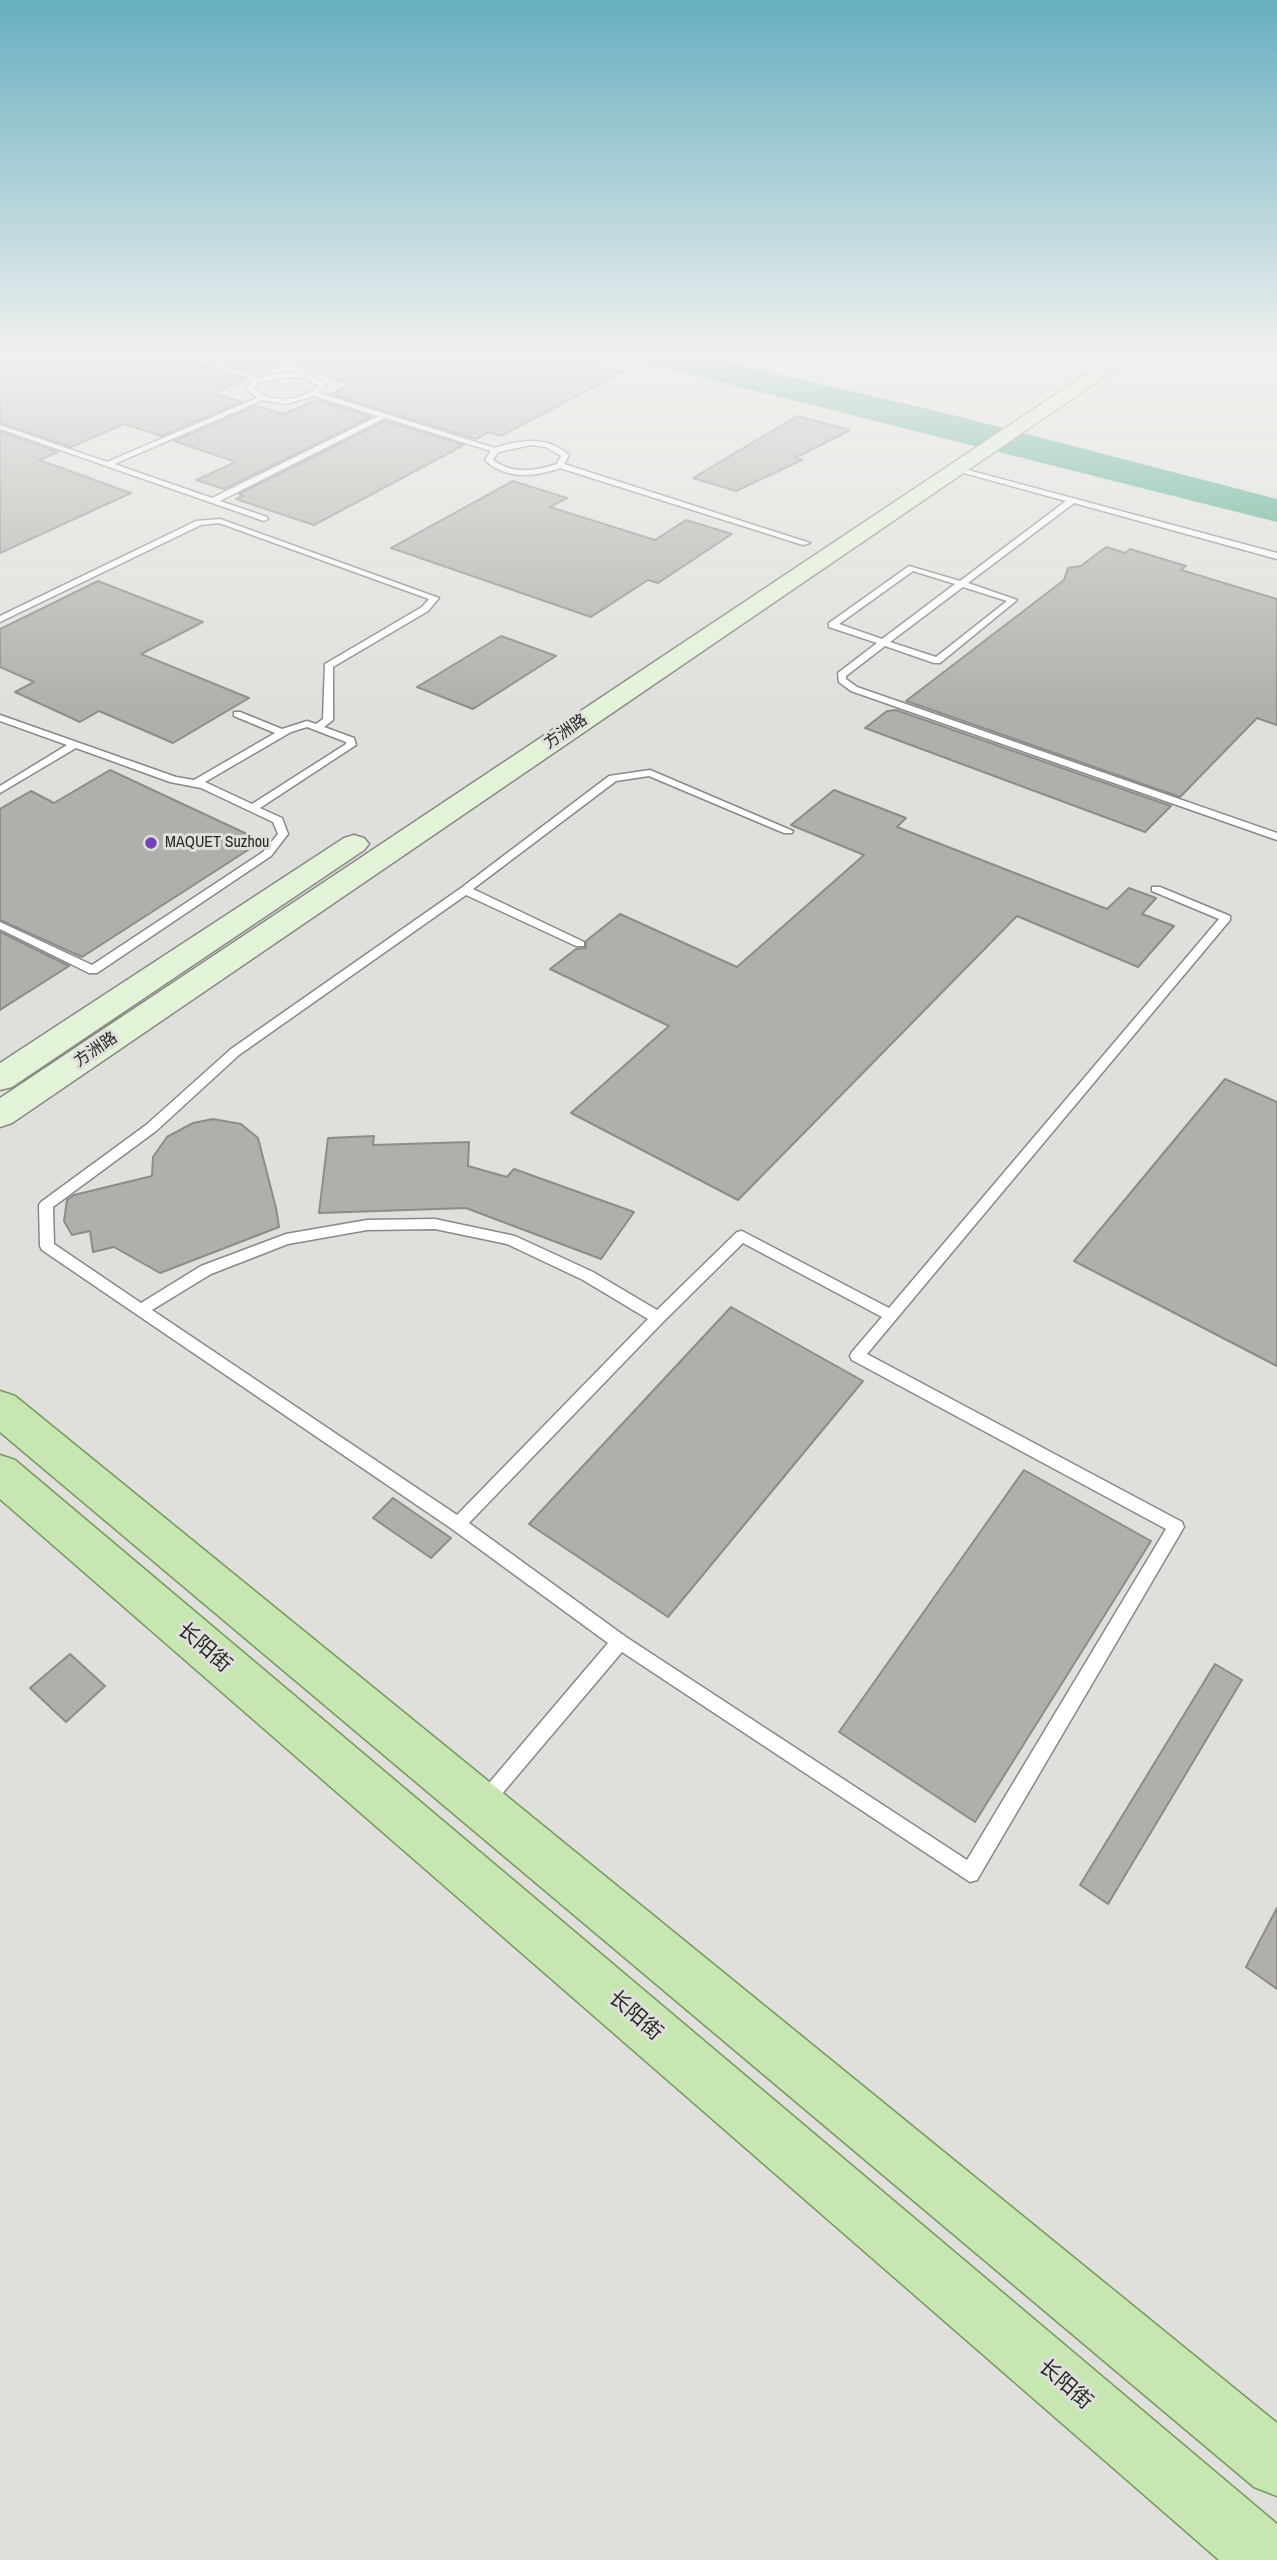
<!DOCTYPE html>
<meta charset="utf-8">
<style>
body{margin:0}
canvas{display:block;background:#dfdfdc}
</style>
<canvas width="1277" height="2560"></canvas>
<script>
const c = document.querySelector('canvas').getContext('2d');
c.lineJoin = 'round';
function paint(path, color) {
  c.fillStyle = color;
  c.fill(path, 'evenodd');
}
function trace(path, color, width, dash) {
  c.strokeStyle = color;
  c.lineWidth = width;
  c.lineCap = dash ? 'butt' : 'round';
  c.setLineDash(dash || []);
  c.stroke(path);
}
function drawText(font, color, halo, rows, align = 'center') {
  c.font = font + ' "Archivo Narrow","Noto Sans SC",sans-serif';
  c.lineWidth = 6;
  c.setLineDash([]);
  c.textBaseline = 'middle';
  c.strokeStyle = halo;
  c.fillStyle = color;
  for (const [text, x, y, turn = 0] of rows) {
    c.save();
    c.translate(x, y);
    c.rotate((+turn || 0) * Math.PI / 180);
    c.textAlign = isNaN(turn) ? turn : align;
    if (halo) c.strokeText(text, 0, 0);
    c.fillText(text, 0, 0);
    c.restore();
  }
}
const water = new Path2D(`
 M597 351H681L957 416 1277 499V522Z`);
const building = new Path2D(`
 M40 351H159L246 379 214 393 242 402 161 436 124 424 71 447 0 423V366Z
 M179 351H531L622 372 501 436 489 432 476 439 330 394 353 384 285 363 256 375Z
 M317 400 371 417 224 489 196 480 236 462 174 441 256 406 283 414Z
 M797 416 850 430 795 458 802 460 736 491 693 478Z
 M385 421 464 445 314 525 236 499 243 496 239 494Z
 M0 432 58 452 39 460 131 493 0 553Z
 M513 481 567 498 550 507 655 540 686 520 732 534 658 583 648 580 591 617 391 548Z
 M1106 547 1125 553 1130 549 1186 566 1181 570 1277 599V725L1257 718 1180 797 906 701 1064 580 1068 568 1081 566Z
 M98 581 203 622 141 654 249 698 173 743 99 711 80 722 15 692 34 682 0 667V629Z
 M501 636 556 656 473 709 417 687Z
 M896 710 1171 806 1145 832 865 728 887 711Z
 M110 770 262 841 82 957 0 920V809L31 791 54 803Z
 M834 790 906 818 897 827 1107 909 1129 888 1156 898 1142 914 1174 926 1138 967 1017 916 738 1200 571 1113 669 1026 550 969 576 949 586 948V941L620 914 737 967 864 855 791 825Z
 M0 932 69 966 0 1010Z
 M1225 1079 1277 1102V1366L1074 1261Z
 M213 1119 241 1124 258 1138 276 1208 279 1227 160 1273 114 1247 93 1252 90 1231 72 1235 64 1221 67 1200 74 1195 152 1176 153 1157 167 1137 193 1123Z
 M374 1136 373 1145 469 1142 468 1166 507 1177 514 1169 634 1212 601 1259 466 1208 319 1213 328 1138Z
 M731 1307 863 1381 668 1617 529 1524Z
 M1024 1470 1151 1541 975 1822 839 1732Z
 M393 1498 451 1538 431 1558 373 1518Z
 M70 1654 105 1686 66 1722 30 1688Z
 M1215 1664 1242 1680 1108 1904 1080 1885Z
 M1277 1908V1989L1246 1967Z`);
const lane = new Path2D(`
 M11 351H20L0 359V355Z
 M162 351H171L252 375 258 379C282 372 307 367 326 386L319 393 495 448C520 439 548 436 569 455L564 464 810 543 803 545 560 468C535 477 506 480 485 460L491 451 385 418 220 501 267 517 268 519 264 521 0 429V425L107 462 257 398 246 389 253 381 248 377ZM291 377 306 378 318 386C300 402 272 404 254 389L259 382ZM314 396 378 416 212 498 114 464 263 400 286 404ZM531 445 546 447 561 456 557 464C535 471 513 475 493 460L498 452Z
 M953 466 1277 553V559L1074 503 968 583 1017 600 940 663H934L885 646 846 676V679L857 687 1277 833V840L851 691 839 682 838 673 877 643 829 627V623L909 566 960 581 1066 501 953 470ZM913 571 955 584 882 639 839 624ZM963 587 1007 601 936 657 890 642Z
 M220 519 439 598 428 611 333 667V720L324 727 354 738 356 745 260 808 282 818 288 834 271 856 97 973H89L0 929V922L92 965 263 852 278 834 273 822 201 788 170 782 76 748 0 793V786L67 745 0 721V715L176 777 194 780 275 733 234 716V712H240L282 729 307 721 316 724 323 719 325 664 422 607 429 599 219 523 201 525 0 622V616L196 521ZM307 727 346 742V744L252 804 205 782 291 732Z
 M650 770 793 831 792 833H784L649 776 616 781 473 889 584 942V946H576L466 895 239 1055 156 1131 53 1207 54 1244 141 1303 201 1266 286 1234 367 1220 435 1219 515 1236 593 1272 657 1310 737 1232 742 1231 889 1308 1219 919 1152 891V887H1160L1230 916V920L867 1354 1182 1522 1184 1527 977 1880 970 1882 622 1652 490 1808 484 1811 478 1808 475 1802 478 1796 608 1643 452 1529 42 1250 40 1246 39 1205 41 1202 146 1125 231 1049 461 888 609 776ZM435 1229 507 1244 583 1280 648 1319 457 1515 152 1310 211 1274 288 1244 367 1230ZM743 1243 882 1317 852 1352 850 1356 852 1360 1166 1529 967 1860 626 1637 469 1523 663 1322Z`);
const secondary = new Path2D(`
 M1121 351H1142L12 1123 0 1127V1098Z
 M354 835 364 838 369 844 364 850 12 1087 0 1090V1063L344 838Z`);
const primary = new Path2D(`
 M0 1391 15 1396 1277 2423V2496L1254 2487 0 1432Z
 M0 1455 15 1460 1277 2524V2560H1219L0 1499Z`);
const markers = [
 [151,843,7,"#7641b8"]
];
const farStreetnames = [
 ["方洲路",566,732,-34],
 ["方洲路",96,1050,-34]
];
const farPoinames = [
 ["MAQUET Suzhou",165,843]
];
const nearStreetnames = [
 ["长阳街",204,1648,41],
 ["长阳街",635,2016,41],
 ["长阳街",1065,2385,41]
];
paint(water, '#46a581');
paint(building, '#b1afac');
trace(building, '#8e8b89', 2);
trace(lane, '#898886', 3);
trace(secondary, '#898886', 3);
trace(primary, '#77995f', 3);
paint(lane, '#fff');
paint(secondary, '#e3f3d8');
paint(primary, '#c7e6b2');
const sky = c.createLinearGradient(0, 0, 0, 709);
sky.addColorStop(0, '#67aebf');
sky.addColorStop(0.5, '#f1f1ef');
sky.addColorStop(1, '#f1f1ef00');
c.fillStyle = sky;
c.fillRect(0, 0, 1277, 709);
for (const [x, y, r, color] of markers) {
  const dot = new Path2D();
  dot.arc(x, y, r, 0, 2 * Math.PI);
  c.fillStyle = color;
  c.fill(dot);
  trace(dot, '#dfdfdc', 2.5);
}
drawText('16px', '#272725', '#dfdfdc', farStreetnames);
drawText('16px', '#272725', '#dfdfdc', farPoinames, 'left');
drawText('21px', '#272725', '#dfdfdc', nearStreetnames);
</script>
